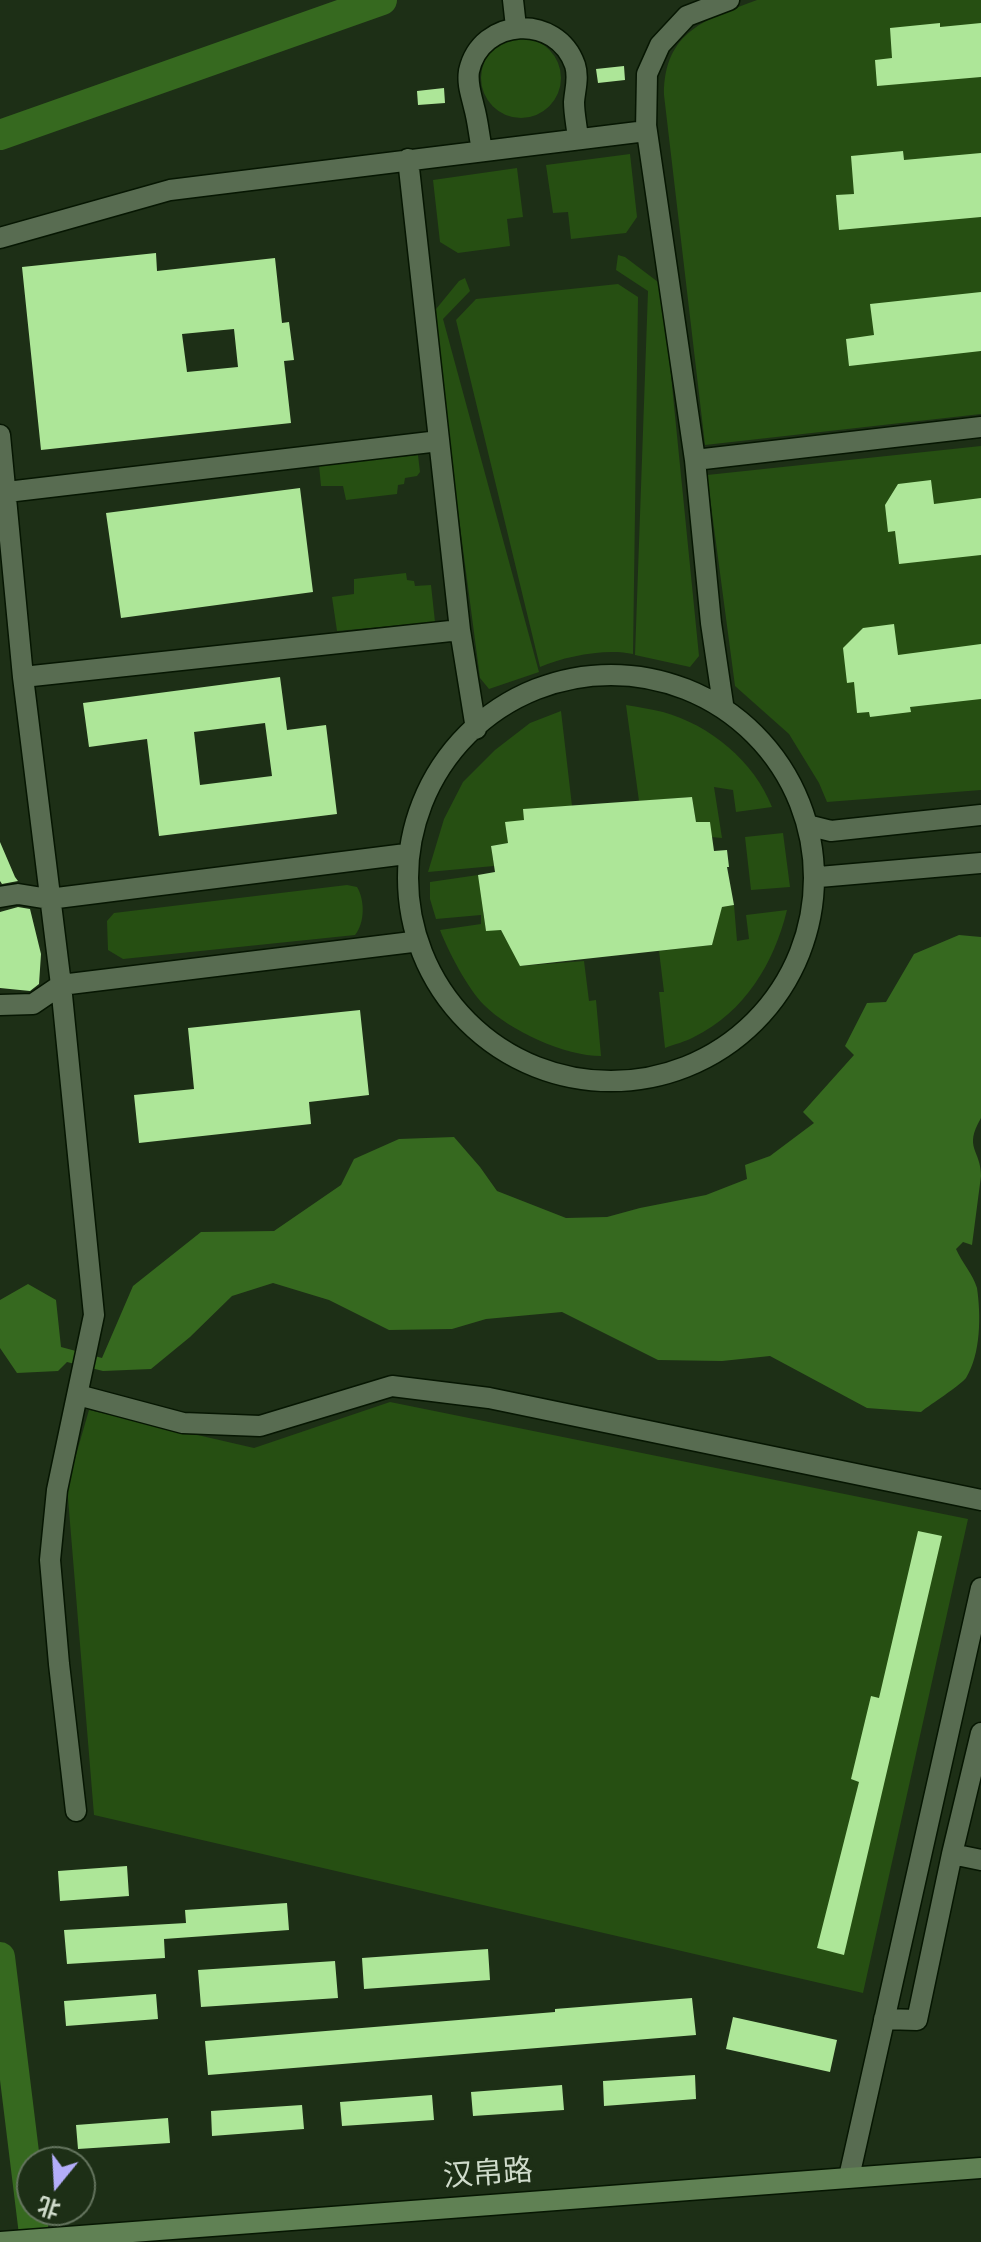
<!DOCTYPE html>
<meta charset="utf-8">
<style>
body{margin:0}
#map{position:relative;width:981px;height:2242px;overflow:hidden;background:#1d2f16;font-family:Signika,"Noto Sans SC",sans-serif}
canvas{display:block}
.north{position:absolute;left:16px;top:2146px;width:80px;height:80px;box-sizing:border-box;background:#1d2f16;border:2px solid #64745e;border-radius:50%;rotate:198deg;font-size:22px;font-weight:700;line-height:32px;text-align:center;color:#cfdbcb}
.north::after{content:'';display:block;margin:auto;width:28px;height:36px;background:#b3adf9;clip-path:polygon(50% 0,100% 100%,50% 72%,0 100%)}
</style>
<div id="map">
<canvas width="981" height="2242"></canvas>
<div class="north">北</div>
</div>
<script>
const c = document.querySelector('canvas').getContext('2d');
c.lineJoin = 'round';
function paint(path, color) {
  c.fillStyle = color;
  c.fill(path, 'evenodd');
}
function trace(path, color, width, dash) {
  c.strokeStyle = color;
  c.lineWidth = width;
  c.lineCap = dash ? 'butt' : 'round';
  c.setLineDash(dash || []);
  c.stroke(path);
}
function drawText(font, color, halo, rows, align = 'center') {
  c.font = font + ' Signika,"Noto Sans SC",sans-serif';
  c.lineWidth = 8;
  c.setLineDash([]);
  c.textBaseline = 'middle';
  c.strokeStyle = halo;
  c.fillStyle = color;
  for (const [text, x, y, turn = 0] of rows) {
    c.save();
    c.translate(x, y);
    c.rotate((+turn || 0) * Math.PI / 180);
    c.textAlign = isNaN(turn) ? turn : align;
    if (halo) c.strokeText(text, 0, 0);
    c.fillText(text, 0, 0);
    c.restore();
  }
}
const green = new Path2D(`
 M757 0H981V414L705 445 664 95C664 31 706 19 757 0Z
 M481 78a40 40 0 1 1 80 0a40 40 0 1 1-80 0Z
 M630 154 637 217 626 233 571 239 568 212 553 213 546 165Z
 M517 168 523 217 507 219 510 246 458 253 440 242 433 180Z
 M618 255 625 257 662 285 699 656 690 667 635 655 648 291 616 270Z
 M465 278 470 291 443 319 539 672 489 689 480 678 432 314 459 281Z
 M618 284 638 297 633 654C607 648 565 656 540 667L456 320 476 299Z
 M981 446V790L827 802 819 783 789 734 735 686 707 475Z
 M418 455 420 472 417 476 405 478 404 484 398 485 397 494 346 500 343 486H321L319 465Z
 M406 573 407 580 414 581 415 586 431 585 435 622 337 631 332 597 354 594V579Z
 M626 705C638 707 651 709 663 712 710 725 754 761 772 807L736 812 733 790 714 787 722 838 711 837 710 822H696L692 797 639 801Z
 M561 711 572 806 524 809V820L508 843 491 846 494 866 428 872 444 819 463 782 495 750 530 723Z
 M783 833 790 887 751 890 745 837Z
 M478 875 492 910 483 912 486 930H501L521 966 584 961 589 1001 596 1000 601 1056C565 1056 510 1031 484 1005 468 989 448 951 440 930L481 924V915L436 919 430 899V882Z
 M347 885 357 887C365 900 365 923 355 935L123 959 108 950 107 921 114 913Z
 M734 905 737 941 749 939 746 915 787 910C774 963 745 1012 694 1037 685 1042 675 1044 665 1048L659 992H664L659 951 711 945 722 907Z
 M390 1402 968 1519 863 1993 94 1815 67 1486 89 1410 254 1448Z`);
const water = new Path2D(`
 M959 935 981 937V1118C963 1149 981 1149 981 1176L972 1245 963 1242 956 1249C962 1263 973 1274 977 1288 981 1315 981 1354 966 1378 957 1388 932 1403 921 1412L867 1408 770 1356 722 1361 658 1360 562 1312 486 1319 452 1329 389 1330 329 1300 273 1283 232 1296 190 1337 151 1369 103 1371 67 1362 58 1371 17 1373 0 1348V1300L28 1284 56 1300 61 1347 102 1358 133 1286 201 1232 274 1231 341 1185 354 1159 399 1139 454 1137 480 1167 497 1191 566 1218 607 1217 640 1208 706 1195 747 1179 745 1165 770 1156 814 1123 803 1112 854 1055 845 1046 867 1003 886 1002 914 954Z`);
const river = new Path2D(`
 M0 135 382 0
 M0 1957 35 2242`);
const building = new Path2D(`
 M940 23V27L981 23V77L877 86 875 60 892 58 890 28Z
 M624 66 625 80 598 83 596 69Z
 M444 88 445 103 418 105 417 91Z
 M903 151 904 160 981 153V217L839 230 836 195 854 194 851 156Z
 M156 253 157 271 275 258 282 323 289 322 294 360 284 361 291 423 41 450 22 267ZM234 329 238 367 187 372 182 334Z
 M981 292V351L849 366 846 339 874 335 870 304Z
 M931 480 934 504 981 498V555L899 564 895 531 888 532 885 505 898 484Z
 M300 488 313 592 121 618 106 513Z
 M894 624 898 655 981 644V699L910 707 911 712 870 717 869 712 857 713 854 682 847 683 843 648 863 628Z
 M280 677 287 730 326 725 337 814 159 836 147 739 89 747 83 703ZM265 723 272 776 200 785 194 732Z
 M692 797 696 822H710L714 851 727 850 729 867H727L734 905 722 907 712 945 520 966 501 930 486 931 478 875 495 872 491 846 508 843 505 822 524 820 523 809Z
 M0 842 15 877 18 881 2 884 0 881Z
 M18 907 30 909 41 954 39 984 30 991 0 988V912Z
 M360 1010 369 1095 309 1102 311 1124 139 1143 134 1095 194 1089 188 1028Z
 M918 1531 942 1536 844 1955 817 1948 859 1782 851 1779 871 1696 879 1698Z
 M127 1866 129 1896 60 1901 58 1871Z
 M287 1903 289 1930 164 1939 165 1958 67 1964 64 1930 186 1923 185 1910Z
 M488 1949 490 1980 364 1989 362 1958Z
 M335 1961 338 1998 201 2007 198 1970Z
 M156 1994 158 2019 66 2026 64 2001Z
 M692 1998 696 2035 208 2075 205 2041 555 2012V2009Z
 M733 2017 837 2040 830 2072 726 2049Z
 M695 2075 696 2099 604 2106 603 2081Z
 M562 2085 564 2110 473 2116 471 2092Z
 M432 2095 434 2120 342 2126 340 2102Z
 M302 2105 304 2129 212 2136 211 2111Z
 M168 2118 170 2143 78 2149 76 2125Z`);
const street = new Path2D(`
 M513 0 516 27
 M646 125 695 460 711 623 723 704
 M482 150C479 136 478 121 474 107 471 94 467 84 469 71 481 17 557 13 575 65 579 78 575 89 574 102 574 114 577 127 578 139
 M408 159 460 630 476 729
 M0 238 170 190 646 131 647 74 660 45 687 16 729 0
 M0 435 23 677 61 985 94 1315 57 1490 50 1560 59 1664 76 1811
 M695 460 981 427
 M7 492 439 441
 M408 878a203 203 0 1 1 406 0a203 203 0 1 1-406 0Z
 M23 677 460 630
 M811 826 831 831 981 815
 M819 877 981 863
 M0 897 18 894 49 899 406 854
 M0 1005 33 1004 61 985 412 942
 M78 1395 183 1423 260 1426 392 1386 489 1398 981 1500
 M981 1733 952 1854 981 1860
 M884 2019 917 2020 952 1854
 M849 2177 981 1588`);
const secondary = new Path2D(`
 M0 2242 981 2168`);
const streetNames = [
 ["汉帛路",488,2175,-4]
];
paint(green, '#264f12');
paint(water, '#36691f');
trace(river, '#36691f', 30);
paint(building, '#ade698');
trace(street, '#061602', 23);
trace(secondary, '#061602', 23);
trace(street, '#586c51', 20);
trace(secondary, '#608154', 20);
drawText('30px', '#cfdbcb', '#1d2f16', streetNames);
</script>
